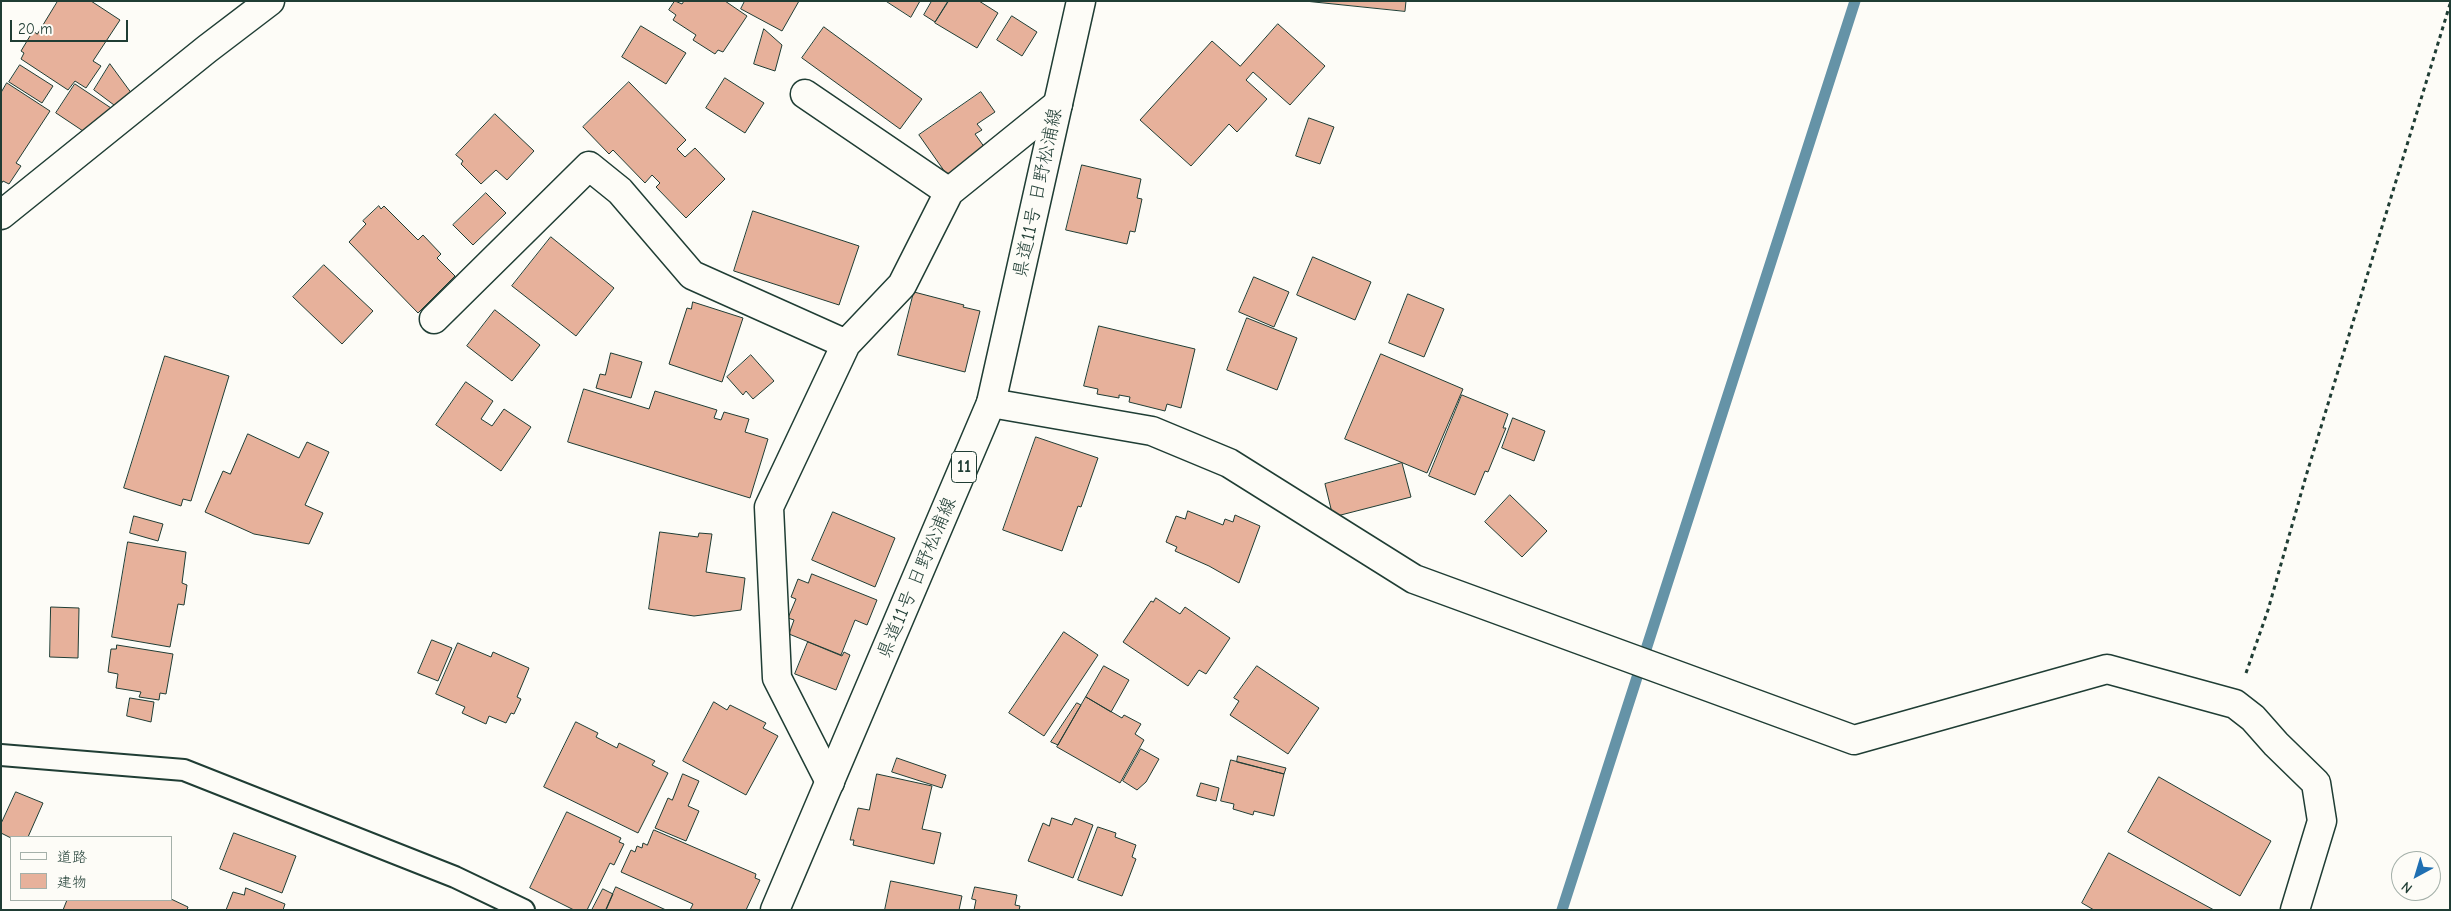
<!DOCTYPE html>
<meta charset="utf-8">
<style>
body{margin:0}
#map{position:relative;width:2451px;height:911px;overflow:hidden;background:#fdfcf7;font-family:"Comic Neue","Klee One",sans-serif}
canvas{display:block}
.frame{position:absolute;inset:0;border:2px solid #1f3d34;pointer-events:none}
.legend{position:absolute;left:10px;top:836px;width:162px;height:65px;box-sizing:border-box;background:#fdfcf7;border:1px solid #a4b0a9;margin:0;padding:6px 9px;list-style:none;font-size:15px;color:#1f3d34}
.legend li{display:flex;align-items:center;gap:10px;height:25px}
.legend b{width:25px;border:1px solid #a4b0a9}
.north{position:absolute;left:2391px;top:851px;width:50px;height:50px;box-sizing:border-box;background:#fdfcf7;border:1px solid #a4b0a9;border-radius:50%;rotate:219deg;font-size:14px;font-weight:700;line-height:20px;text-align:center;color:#1f3d34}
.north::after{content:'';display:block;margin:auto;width:18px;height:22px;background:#1f6fb2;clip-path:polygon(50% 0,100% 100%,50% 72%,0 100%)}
.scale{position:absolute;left:10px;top:20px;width:118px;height:22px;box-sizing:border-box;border:2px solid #1f3d34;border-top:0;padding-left:6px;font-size:15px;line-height:18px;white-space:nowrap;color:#1f3d34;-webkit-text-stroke:4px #fdfcf7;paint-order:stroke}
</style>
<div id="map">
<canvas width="2451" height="911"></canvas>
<div class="frame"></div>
<ul class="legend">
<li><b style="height:6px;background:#fdfcf7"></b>道路</li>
<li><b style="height:14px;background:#e7b19b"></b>建物</li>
</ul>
<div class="north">N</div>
<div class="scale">20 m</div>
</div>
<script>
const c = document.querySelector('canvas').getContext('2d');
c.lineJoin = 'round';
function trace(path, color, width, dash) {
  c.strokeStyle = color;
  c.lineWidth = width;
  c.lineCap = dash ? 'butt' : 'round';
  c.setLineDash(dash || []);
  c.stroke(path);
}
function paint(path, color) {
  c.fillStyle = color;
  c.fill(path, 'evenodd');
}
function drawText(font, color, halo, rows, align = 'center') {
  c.font = font + ' "Comic Neue","Klee One",sans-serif';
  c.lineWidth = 4;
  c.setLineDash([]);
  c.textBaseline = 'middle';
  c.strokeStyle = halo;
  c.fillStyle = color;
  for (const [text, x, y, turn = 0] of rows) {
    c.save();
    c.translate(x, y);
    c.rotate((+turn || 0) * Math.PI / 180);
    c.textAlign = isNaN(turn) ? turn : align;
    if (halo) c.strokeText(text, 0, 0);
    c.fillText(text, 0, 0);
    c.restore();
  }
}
const stream = new Path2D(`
 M1562 910 1855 1`);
const building = new Path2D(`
 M58 1H91L120 20 93 61 101 66 86 88 75 81 68 90 21 59 24 53 21 51 33 31 37 34Z
 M675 1 682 4 684 1H725L747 16 723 52 718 50 715 54 693 40 696 35 673 20 676 15 669 10Z
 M745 1H799L782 31 741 9Z
 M886 1H920L911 17Z
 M932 1H948L935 22 924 15Z
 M949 1H979L998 13 977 48 935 23Z
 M1305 1H1406L1405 11Z
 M1012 16 1037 32 1022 56 997 40Z
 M1278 24 1325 66 1290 105 1253 72 1246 80 1267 99 1237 132 1229 124 1191 166 1140 120 1212 41 1240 66Z
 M641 26 686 53 666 84 622 57Z
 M824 27 922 99 900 129 802 58Z
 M764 29 782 45 775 71 754 64Z
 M110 64 132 94 114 105 94 90Z
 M20 65 53 86 42 103 9 82Z
 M725 78 764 103 745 133 706 108Z
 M629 82 686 140 677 149 685 157 695 148 725 179 686 218 656 187 660 183 652 175 645 183 613 150 609 154 583 127Z
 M7 83 50 111 16 163 21 166 9 184 3 181 1 184V93Z
 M75 84 111 108 83 131 56 113Z
 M981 92 995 112 977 124 982 130 975 134 985 148 947 175 919 135Z
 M495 114 534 151 507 180 496 170 481 184 461 164 463 161 456 155Z
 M1309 118 1334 127 1320 164 1296 156Z
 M1082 165 1141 179 1137 198 1142 199 1135 232 1130 231 1127 244 1066 230Z
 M486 193 506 213 473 245 453 225Z
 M379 206 381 209 384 206 418 240 423 235 441 254 437 258 455 276 418 313 349 242 366 224 363 221Z
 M753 211 859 246 839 305 734 271Z
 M551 237 614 288 576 336 512 286Z
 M1313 257 1371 282 1355 320 1297 295Z
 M324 265 373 311 342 344 293 297Z
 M1254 277 1289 292 1274 327 1239 312Z
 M914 292 964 305 963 307 980 311 965 372 898 355Z
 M1408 294 1444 309 1424 357 1389 343Z
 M693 302 743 318 722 382 669 364 687 308 691 309Z
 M495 310 540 345 512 381 467 346Z
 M1247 318 1297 338 1277 390 1227 370Z
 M1099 326 1195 349 1181 408 1167 404 1165 411 1129 402 1130 397 1119 395V398L1097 394 1098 389 1084 386Z
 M611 353 642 362 631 398 596 388 600 374 605 375Z
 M1381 354 1463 389 1427 473 1345 439Z
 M751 355 774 381 753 399 746 391 743 395 727 377Z
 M165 356 229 376 191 501 183 499 181 506 124 488Z
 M466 382 493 401 481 419 492 426 504 409 531 427 501 471 436 425Z
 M584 389 649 409 655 391 717 410 714 418 721 420 724 412 749 419 745 432 768 439 750 498 568 442Z
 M1462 395 1508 414 1503 428H1506L1488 472 1485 471 1475 495 1429 476Z
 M1513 418 1545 431 1534 461 1502 448Z
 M248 434 299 458 307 442 329 452 305 505 323 513 309 544 254 534 205 512 223 471 230 474Z
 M1036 437 1098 458 1081 507 1078 506 1062 551 1003 530Z
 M1402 463 1411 497 1333 517 1325 484Z
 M1510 495 1547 531 1522 557 1485 522Z
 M1188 511 1223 525 1225 519 1233 522 1235 515 1260 526 1239 583 1209 566 1175 551 1177 547 1166 542 1176 516 1185 519Z
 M833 512 895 538 875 587 812 560Z
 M134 516 163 524 158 541 130 533Z
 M660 532 698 537 699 533 712 534 706 572 745 578 741 610 694 616 649 609Z
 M128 542 186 552 182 583 187 585 184 605 178 604 170 647 112 637Z
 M812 574 877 600 867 625 855 620 841 655 789 634 794 620 788 618 796 599 791 597 798 579 808 583Z
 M1156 598 1180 614 1185 607 1230 638 1206 674 1199 670 1188 686 1123 642 1151 601 1153 602Z
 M51 607 79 608 78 658 50 657Z
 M1064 632 1098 655 1044 736 1009 713Z
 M432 640 452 648 438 681 418 673Z
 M808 642 842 656 844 652 850 655 836 690 795 674Z
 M458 643 491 657 493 652 529 668 517 697 521 699 514 714 511 713 506 723 489 716 486 724 462 713 465 707 436 694Z
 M117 645 173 654 166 694 160 693 159 700 139 697 141 692 116 688 118 674 108 672 111 649H116Z
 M1104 666 1129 680 1111 712 1086 697Z
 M1257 666 1319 708 1288 754 1230 715 1239 701 1234 698Z
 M1086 697 1122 718 1124 715 1141 724 1135 734 1144 740 1120 783 1057 747Z
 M130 698 154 702 151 722 127 716Z
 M714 702 727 710 730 705 766 723 763 728 778 736 746 795 683 761Z
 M1077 703 1081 705 1058 745 1051 742Z
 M576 722 598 733 596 737 617 748 619 743 655 761 652 765 668 773 638 833 544 787Z
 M1141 749 1159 759 1146 782 1137 790 1123 781Z
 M1238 756 1286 768 1284 774 1237 762Z
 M897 758 946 775 942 788 892 772Z
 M1231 760 1284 774 1274 816 1254 811 1253 815 1233 809 1234 804 1221 801Z
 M683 774 699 781 688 806 699 811 686 841 655 828 668 798 672 800Z
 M877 774 932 786 922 829 941 833 934 864 853 845 854 840H850L858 808 869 810Z
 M2159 777 2271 841 2240 896 2128 832Z
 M1201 783 1219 788 1216 801 1197 796Z
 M16 792 43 803 28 837 11 838 1 833V824Z
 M567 812 621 838 619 842 624 844 614 865 610 863 587 910H574L530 888Z
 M1052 818 1072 825 1075 818 1093 825 1073 878 1028 861 1043 823 1049 826Z
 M1098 827 1116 833 1115 837 1136 845 1132 857 1136 859 1122 896 1078 880Z
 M654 830 756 874 755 878 760 880 746 910H690L693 904 621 872 631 850 635 852 637 846 642 848 643 843 647 845Z
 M234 833 296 856 282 893 220 869Z
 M2109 853 2214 910H2094L2082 903Z
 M891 881 962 896 959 910H885Z
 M616 887 666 910H606Z
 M975 887 1017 895 1015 905 1020 906 1019 910H974L976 900 972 899Z
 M246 888 285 904 283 910H226L233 892 244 895Z
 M603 889 613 894 606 910H592Z
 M171 899 188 907 187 910H63L67 900Z`);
const path = new Path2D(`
 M2246 673 2268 610 2306 476 2450 4`);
const lane = new Path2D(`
 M1 755 184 770 455 877 524 910`);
const street = new Path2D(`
 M805 94 949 192
 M1 215 207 49 270 1
 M434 319 589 166 620 191 692 275 846 344
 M991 403 1152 431 1229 463 1414 579 1854 740 2107 669 2235 704 2253 718 2276 744 2316 783 2322 821 2295 910
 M830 782 777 678 769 507 846 344 902 285 949 192 1058 104`);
const primary = new Path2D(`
 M775 910 991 403 1081 1`);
const shields = [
 [964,467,25]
];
const shieldNames = [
 ["11",964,467]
];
const streetNames = [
 ["県道11号 日野松浦線",1038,193,-78],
 ["県道11号 日野松浦線",917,578,-67]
];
trace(stream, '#6593a7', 11);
paint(building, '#e7b19b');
trace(building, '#1f3d34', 1);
trace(lane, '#1f3d34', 24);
trace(street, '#1f3d34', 31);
trace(primary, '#1f3d34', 31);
trace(path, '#1f3d34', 3, [4, 4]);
trace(lane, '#fdfcf7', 20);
trace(street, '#fdfcf7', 28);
trace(primary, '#fdfcf7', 28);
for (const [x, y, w] of shields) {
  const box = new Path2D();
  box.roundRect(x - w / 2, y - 15.5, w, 31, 4);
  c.fillStyle = '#fdfcf7';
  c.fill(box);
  trace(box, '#1f3d34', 1);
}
drawText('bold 18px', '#1f3d34', null, shieldNames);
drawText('19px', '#1f3d34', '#fdfcf7', streetNames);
</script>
